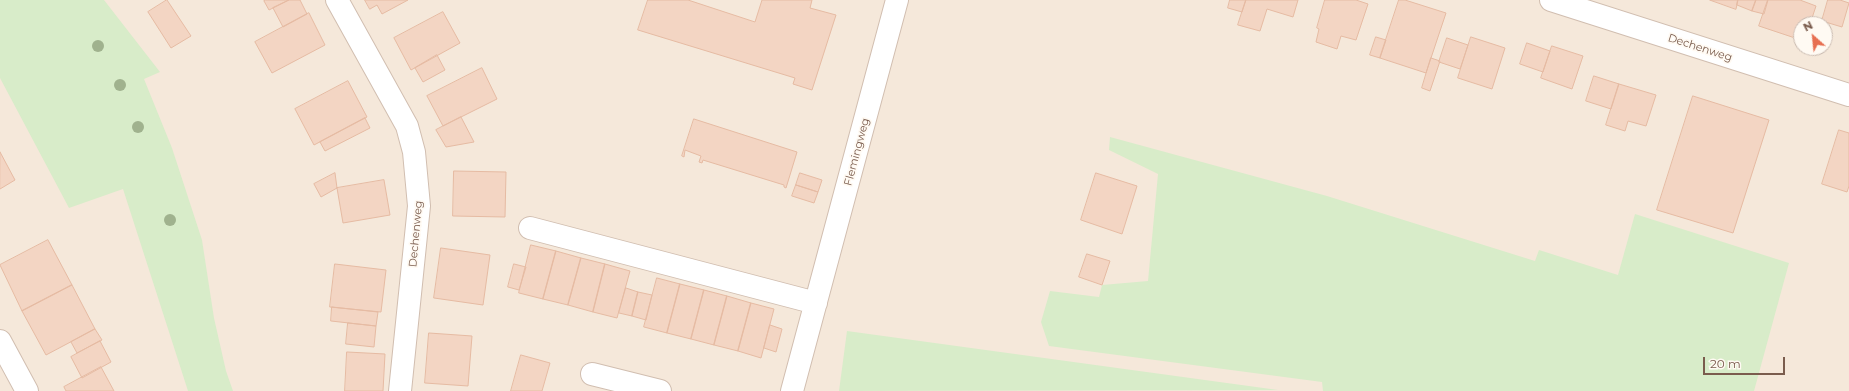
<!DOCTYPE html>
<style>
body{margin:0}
#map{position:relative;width:1849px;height:391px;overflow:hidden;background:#fdf6ec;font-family:Montserrat,sans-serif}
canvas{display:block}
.north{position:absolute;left:1793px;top:16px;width:40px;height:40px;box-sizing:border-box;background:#fffaf3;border:1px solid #cabbb1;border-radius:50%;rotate:333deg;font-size:11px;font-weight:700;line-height:16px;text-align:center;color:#7a5c4d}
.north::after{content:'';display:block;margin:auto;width:14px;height:18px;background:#e76f51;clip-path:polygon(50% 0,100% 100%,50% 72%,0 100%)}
.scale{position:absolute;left:1703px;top:357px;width:82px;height:18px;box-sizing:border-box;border:2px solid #7a5c4d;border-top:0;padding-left:5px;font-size:12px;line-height:14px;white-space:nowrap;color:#7a5c4d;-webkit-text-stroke:3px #fffaf3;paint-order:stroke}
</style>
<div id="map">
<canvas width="1849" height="391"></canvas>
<div class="north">N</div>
<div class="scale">20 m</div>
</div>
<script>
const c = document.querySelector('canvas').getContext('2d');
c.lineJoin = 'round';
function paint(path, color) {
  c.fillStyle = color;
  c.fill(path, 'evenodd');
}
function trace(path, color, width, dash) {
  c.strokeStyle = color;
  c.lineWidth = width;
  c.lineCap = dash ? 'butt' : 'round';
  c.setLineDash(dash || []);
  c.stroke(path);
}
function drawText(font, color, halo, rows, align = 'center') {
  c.font = font + ' Montserrat,sans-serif';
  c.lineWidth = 3.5;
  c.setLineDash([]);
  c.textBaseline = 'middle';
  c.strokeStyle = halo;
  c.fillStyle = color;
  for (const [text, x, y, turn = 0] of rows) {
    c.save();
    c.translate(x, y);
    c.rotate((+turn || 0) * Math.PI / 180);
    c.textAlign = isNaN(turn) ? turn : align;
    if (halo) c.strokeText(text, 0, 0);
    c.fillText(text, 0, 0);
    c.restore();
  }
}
const residential = new Path2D(`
 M0 0H1849V391H0ZM1801 24H1825V48H1801Z`);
const green = new Path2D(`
 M0 0H104L160 72 144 79 172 148 202 240 214 318 226 371 233 391H188L123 189 69 208 0 78Z
 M1110 137 1327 196 1535 261 1539 250 1618 275 1635 214 1789 263 1754 391H1323L1322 382 1049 346 1041 322 1050 291 1099 297 1102 285 1148 281 1158 174 1109 150Z
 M847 331 1278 390 839 391Z`);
const building = new Path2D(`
 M167 0 191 36 171 48 148 12Z
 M266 0H289L269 10 264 1Z
 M289 0H300L307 14 283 27 273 8Z
 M365 0H408L382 14 377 5 370 9Z
 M648 0H688L755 22 762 0H812L810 8 836 15 812 90 793 84 795 78 638 30Z
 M1230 0H1246L1242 12 1228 8Z
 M1246 0H1298L1293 17 1267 9 1260 31 1238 25Z
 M1325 0H1356L1368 4 1356 40 1341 36 1337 49 1316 42 1319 29 1317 28Z
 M1399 0H1405L1446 13 1426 73 1380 58Z
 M1710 0H1738L1736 9Z
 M1738 0H1756L1752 11 1737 5Z
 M1756 0H1768L1764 14 1752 11Z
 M1768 0H1800L1816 6 1810 24H1801V40L1759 26Z
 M1828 0H1840L1849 3 1842 27 1822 21Z
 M443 12 460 43 411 70 394 38Z
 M309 13 325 45 272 73 255 42Z
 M1376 37 1386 40 1380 58 1370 55Z
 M1471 37 1505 48 1492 89 1458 78Z
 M1447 38 1468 45 1460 69 1439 62Z
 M1527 43 1550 51 1543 72 1520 64Z
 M1552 46 1583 56 1572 89 1541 78Z
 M437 55 445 70 423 82 415 68Z
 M1431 58 1440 61 1430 91 1422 88Z
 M482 68 497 99 443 126 427 96Z
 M1594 76 1619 84 1611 109 1586 101Z
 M348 81 367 117 314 145 295 109Z
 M1619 84 1656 95 1646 126 1628 121 1625 131 1606 125Z
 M1693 96 1769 120 1733 233 1657 210Z
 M461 117 474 142 446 147 436 130Z
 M365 118 370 128 325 151 320 142Z
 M694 119 797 152 786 188 784 187V185L703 160 702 163 699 162 701 156 685 150 684 157 682 156Z
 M1839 130 1849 133V186L1847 192 1822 184Z
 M0 152 15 180 0 189Z
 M454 171 506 172 505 217 453 216Z
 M335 173 337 188 321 197 314 184Z
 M800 173 822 180 818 192 796 185Z
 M1096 173 1137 186 1122 234 1081 220Z
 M384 180 390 215 343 223 337 188Z
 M796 185 818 192 814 203 792 196Z
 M48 240 72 285 22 311 0 265Z
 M531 245 556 251 543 299 519 293Z
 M441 248 490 255 483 305 434 298Z
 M556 251 581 258 568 305 543 299Z
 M1087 254 1110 261 1102 285 1079 277Z
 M581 258 605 264 593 312 568 305Z
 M335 264 386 270 381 312 330 307Z
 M514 264 526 267 519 290 508 287Z
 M605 264 630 271 617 318 593 312Z
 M657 278 680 284 667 333 644 327Z
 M680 284 704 290 691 339 667 333Z
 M72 285 95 329 46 355 22 311Z
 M626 288 638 292 632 316 619 313Z
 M704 290 727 296 714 345 691 339Z
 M638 292 652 295 646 320 632 316Z
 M727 296 751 303 738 351 714 345Z
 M751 303 774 309 761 358 738 351Z
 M332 307 378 312 376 326 331 321Z
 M348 323 376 326 374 347 346 344Z
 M770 325 782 329 776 352 764 348Z
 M95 329 102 340 77 353 71 342Z
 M429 333 472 336 468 386 425 383Z
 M100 341 111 362 82 378 71 357Z
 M347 352 385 354 383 391H345Z
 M521 355 550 363 542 391H511Z
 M101 367 114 391H66L64 387Z`);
const minor = new Path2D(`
 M337 0 407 126 414 152 419 206 400 391
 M1551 0 1849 95
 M530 228 816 303
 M0 341 27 391
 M592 374 660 391
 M792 391 897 0`);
const trees = [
 [98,46],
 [120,85],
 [138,127],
 [170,220]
];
const streetNames = [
 ["Dechenweg",1700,48,18],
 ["Flemingweg",857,152,-75],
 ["Dechenweg",416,234,-85]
];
paint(residential, '#f5e8da');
paint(green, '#d8ecc9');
paint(building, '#f3d5c3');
trace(building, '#e6bba3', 1);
trace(minor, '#d1beb0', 24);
trace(minor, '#fff', 22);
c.fillStyle = '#a0b28e';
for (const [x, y] of trees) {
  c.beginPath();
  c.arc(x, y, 6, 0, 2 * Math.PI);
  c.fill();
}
drawText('11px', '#7a5c4d', '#fffaf3', streetNames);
</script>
